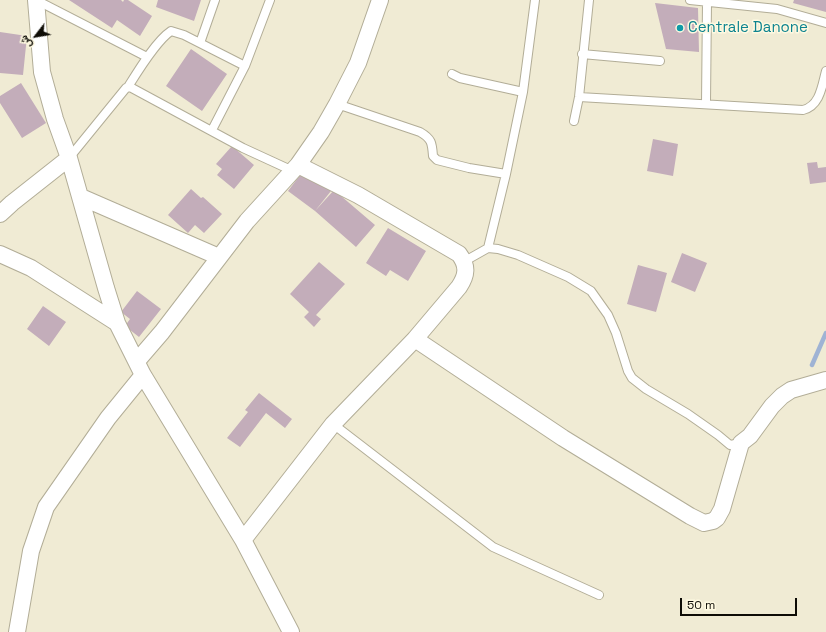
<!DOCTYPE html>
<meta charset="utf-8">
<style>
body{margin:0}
#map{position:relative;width:826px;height:632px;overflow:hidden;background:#f0ebd4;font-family:"Space Grotesk",Vazirmatn,sans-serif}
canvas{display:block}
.north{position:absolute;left:16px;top:16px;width:40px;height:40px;-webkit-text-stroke:3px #fef9e1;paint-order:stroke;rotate:239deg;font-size:11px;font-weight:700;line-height:16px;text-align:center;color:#0e0c06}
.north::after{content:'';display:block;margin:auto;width:14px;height:18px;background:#0e0c06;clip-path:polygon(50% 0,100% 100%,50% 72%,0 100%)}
.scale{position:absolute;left:680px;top:598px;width:117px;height:18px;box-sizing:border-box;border:2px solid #0e0c06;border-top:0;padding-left:5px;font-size:12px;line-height:14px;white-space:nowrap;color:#0e0c06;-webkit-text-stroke:3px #fef9e1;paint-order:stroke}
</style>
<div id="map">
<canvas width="826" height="632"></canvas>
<div class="north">ش</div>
<div class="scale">50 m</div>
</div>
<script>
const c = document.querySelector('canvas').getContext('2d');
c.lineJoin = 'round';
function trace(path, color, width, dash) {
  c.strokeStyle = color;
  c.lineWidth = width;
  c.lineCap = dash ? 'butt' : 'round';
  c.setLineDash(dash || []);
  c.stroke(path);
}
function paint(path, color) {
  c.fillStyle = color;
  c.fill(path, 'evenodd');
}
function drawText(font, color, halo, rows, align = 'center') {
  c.font = font + ' "Space Grotesk",sans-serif';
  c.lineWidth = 3;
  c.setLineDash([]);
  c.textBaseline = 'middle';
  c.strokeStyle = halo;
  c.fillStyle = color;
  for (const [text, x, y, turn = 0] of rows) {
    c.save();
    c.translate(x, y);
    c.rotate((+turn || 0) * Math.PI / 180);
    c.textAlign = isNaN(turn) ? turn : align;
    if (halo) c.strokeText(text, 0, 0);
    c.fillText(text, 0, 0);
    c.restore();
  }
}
const stream = new Path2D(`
 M812 365 826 333`);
const building = new Path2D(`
 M69 0H121L123 2 124 0H128L152 16 140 36 117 20 112 28Z
 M158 0H201L194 21 156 7Z
 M794 0H826V12L793 3Z
 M655 3 698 8 699 52 666 49Z
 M0 32 27 36 23 75 0 73Z
 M191 49 227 74 202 111 166 86Z
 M21 83 46 123 22 138 0 103V96Z
 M653 139 678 144 673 176 647 171Z
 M232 146 254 165 234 189 217 175 222 169 216 164Z
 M817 162 818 168 826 167V182L810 184 807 163Z
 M304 170 331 191 315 211 288 191Z
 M191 189 201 198 203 197 222 214 204 233 195 225 188 233 168 215Z
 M334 190 375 225 356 247 315 211Z
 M388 228 426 251 408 281 390 270 386 276 366 263Z
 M682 253 707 263 695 292 671 282Z
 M319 262 345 284 316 315 321 319 314 327 304 317 309 312 290 294Z
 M638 265 667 273 656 312 627 304Z
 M137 291 161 309 139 337 125 326 130 319 121 312Z
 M43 306 66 322 49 346 27 329Z
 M259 393 292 419 285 428 266 413 240 447 227 438 248 412 245 410Z`);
const service = new Path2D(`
 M36 0 147 57
 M690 0 777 9 826 23
 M200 43 215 0
 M582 54 660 61
 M452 74 460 78 523 92
 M128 87C138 71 156 41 171 31L184 35 245 66
 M579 97 803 110C820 106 822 86 826 71
 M706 103 707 2
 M337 104 420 132C432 139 432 143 433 156L437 160 469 168 506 174
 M574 121 579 97 589 0
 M212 130 245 66 270 0
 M69 158 126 88 130 87 243 148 293 171
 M488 248 506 174 523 92 535 0
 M465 261 488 248 498 249 518 255 568 277 591 291 608 315 616 333 628 371 632 378 646 389 688 414 718 435 730 445 741 443
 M333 424 493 547 599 595`);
const minor = new Path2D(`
 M36 0 42 72 55 119 69 158 106 288 117 323 143 375 243 540 291 632
 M81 197 219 257
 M0 214 12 203 69 158
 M0 254 31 268 117 323
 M415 339 563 438 690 516 704 523 713 521 717 518 722 509 741 443 750 436 772 406 782 396 791 390 826 380
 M137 361 162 332 247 221 298 165 321 132 337 104 358 63 380 0
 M243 540 333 424 415 339 459 287C467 275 468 266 459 254L358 195 298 165
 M17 632 31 551 46 507 108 418 143 375`);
const markers = [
 [680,28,4,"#0f9aa8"]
];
const cultureNames = [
 ["Centrale Danone",688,28]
];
trace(stream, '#9fb3d4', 4.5);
paint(building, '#c3adba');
trace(service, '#b2ad97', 10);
trace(minor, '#b2ad97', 18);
trace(service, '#fff', 8);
trace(minor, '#fff', 16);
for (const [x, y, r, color] of markers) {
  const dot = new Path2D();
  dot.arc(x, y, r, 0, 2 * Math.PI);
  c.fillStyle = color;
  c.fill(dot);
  trace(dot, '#fef9e1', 1.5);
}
drawText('15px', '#0d838f', '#fef9e1', cultureNames, 'left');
</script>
